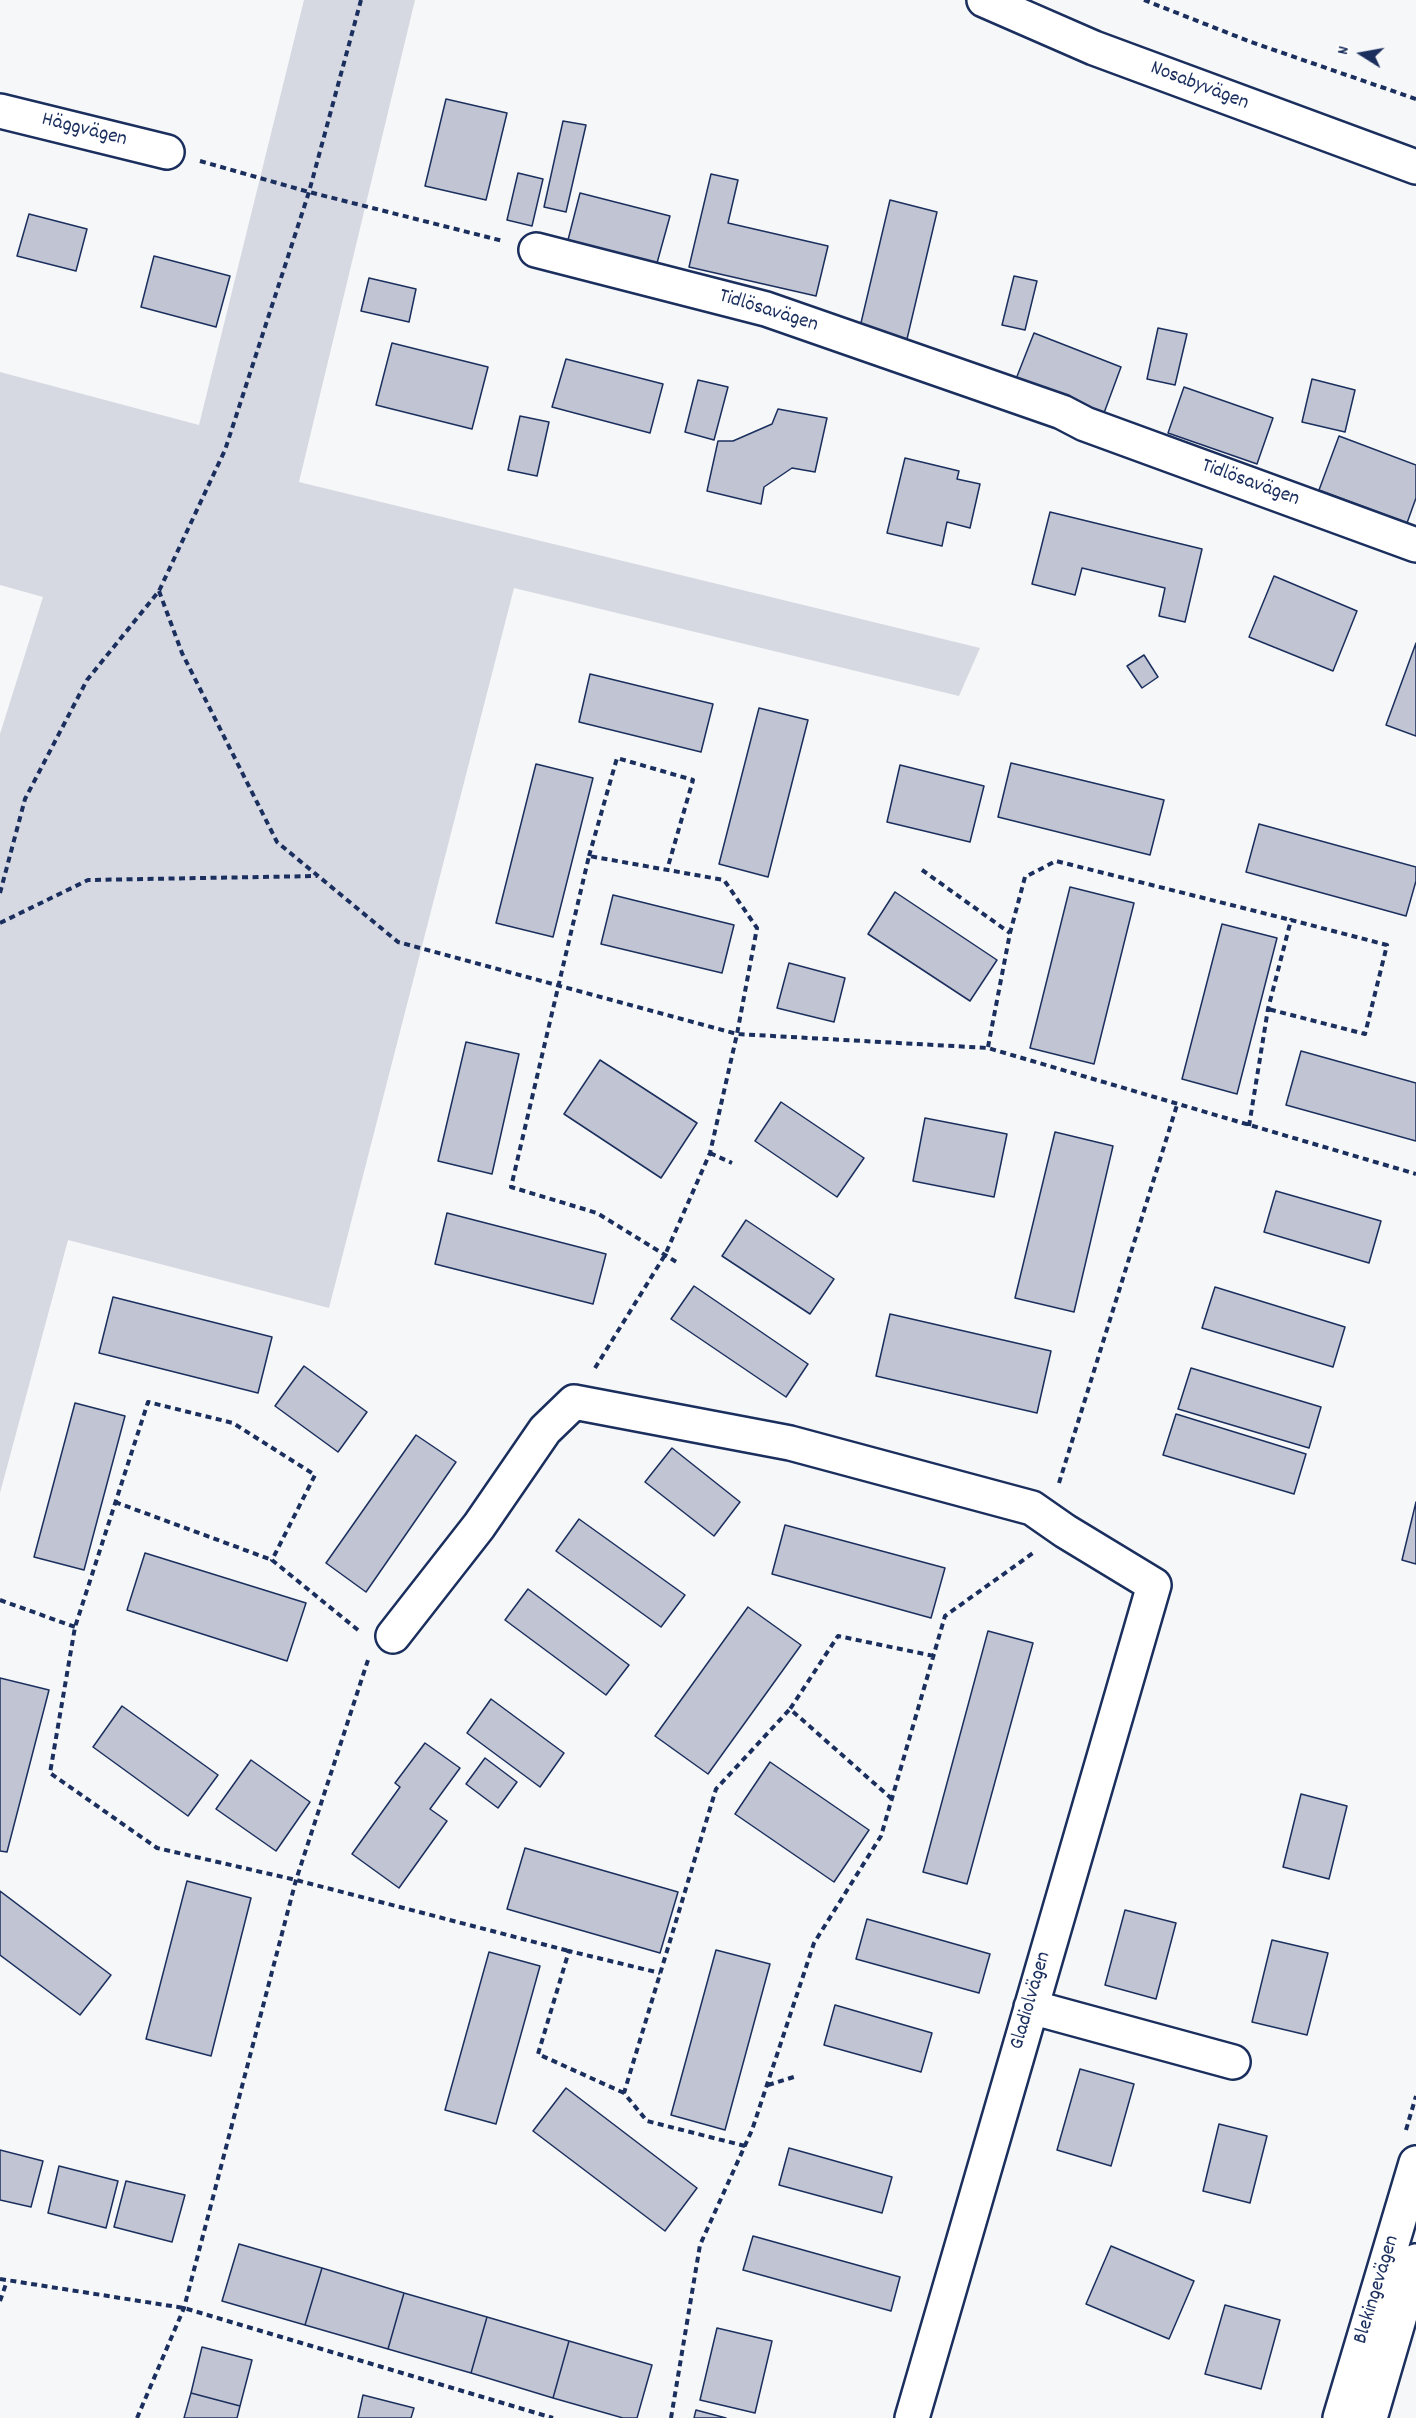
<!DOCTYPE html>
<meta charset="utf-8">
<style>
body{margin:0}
#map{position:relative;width:1416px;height:2418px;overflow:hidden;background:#f6f7f9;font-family:Dekko,sans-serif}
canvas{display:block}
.north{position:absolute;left:1332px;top:24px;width:60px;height:60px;-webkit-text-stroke:4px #fff;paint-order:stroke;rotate:281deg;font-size:16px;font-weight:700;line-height:24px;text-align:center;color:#1b2f5e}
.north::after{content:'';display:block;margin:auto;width:21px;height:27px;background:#1b2f5e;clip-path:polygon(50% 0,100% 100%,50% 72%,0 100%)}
</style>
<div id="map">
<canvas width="1416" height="2418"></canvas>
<div class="north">N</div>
</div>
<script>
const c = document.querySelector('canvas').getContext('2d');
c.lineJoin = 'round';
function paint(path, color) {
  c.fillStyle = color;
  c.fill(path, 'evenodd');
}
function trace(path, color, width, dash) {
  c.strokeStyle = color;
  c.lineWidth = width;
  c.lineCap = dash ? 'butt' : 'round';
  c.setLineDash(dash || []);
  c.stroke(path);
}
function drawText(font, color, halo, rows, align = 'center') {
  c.font = font + ' Dekko,sans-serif';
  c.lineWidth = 4.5;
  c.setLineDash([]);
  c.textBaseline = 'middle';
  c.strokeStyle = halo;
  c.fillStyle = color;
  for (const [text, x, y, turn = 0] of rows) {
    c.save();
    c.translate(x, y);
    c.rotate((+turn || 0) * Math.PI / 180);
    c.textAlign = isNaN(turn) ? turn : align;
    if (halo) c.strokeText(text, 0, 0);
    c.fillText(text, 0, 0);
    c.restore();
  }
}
const green = new Path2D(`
 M304 0H415L299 482 980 648 959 696 514 588 329 1308 68 1240 0 1493V734L43 597 0 585V372L199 425Z`);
const building = new Path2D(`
 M446 99 507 113 486 200 425 186Z
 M563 121 586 125 566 212 544 207Z
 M518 173 543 179 532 226 507 220Z
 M711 174 738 180 728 223 828 246 816 296 689 267Z
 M580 193 670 216 657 263 568 240Z
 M890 200 937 212 907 339 860 327Z
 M29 214 87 229 76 271 17 256Z
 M154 256 230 276 216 327 141 307Z
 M1014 276 1037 281 1025 330 1002 325Z
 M369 278 416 289 409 322 361 311Z
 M1158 328 1187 334 1175 385 1147 379Z
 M1034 333 1121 367 1104 413 1016 379Z
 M392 343 488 367 472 429 376 405Z
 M566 359 663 384 650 433 552 407Z
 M1312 379 1355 390 1345 432 1302 422Z
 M698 380 728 387 714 440 685 432Z
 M1184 387 1273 418 1257 464 1168 433Z
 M778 409 827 418 815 472 792 468 764 487 761 504 707 491 718 441H733L772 424Z
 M520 416 549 422 537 476 508 470Z
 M1339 436 1416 465V498L1407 523 1319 490Z
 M905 458 959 471 957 479 980 484 970 528 947 522 942 546 887 533Z
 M1050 512 1202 549 1185 622 1159 616 1165 588 1082 568 1075 595 1032 584Z
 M1274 576 1357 611 1333 671 1249 637Z
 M1416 643V736L1386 725Z
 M1144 655 1158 677 1142 688 1127 666Z
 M590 674 713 704 701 752 579 722Z
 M759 708 808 720 768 877 719 864Z
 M1011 763 1164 800 1150 855 998 817Z
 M536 764 593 778 553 937 496 923Z
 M900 765 984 786 970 842 887 822Z
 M1259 824 1416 867V881L1406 916 1246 872Z
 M1070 887 1134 903 1094 1064 1030 1048Z
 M895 892 997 960 970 1001 868 934Z
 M613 895 734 925 722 973 601 944Z
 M1222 924 1277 938 1237 1094 1182 1079Z
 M789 963 845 978 834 1022 777 1008Z
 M466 1042 519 1054 492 1174 438 1161Z
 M1301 1051 1416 1083V1141L1286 1105Z
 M600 1060 697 1123 661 1178 564 1114Z
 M781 1102 864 1158 837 1197 755 1141Z
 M925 1118 1007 1134 994 1197 913 1181Z
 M1055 1132 1113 1146 1074 1312 1015 1298Z
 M1276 1191 1381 1221 1369 1263 1264 1232Z
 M447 1213 606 1254 593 1304 435 1264Z
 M746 1220 834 1279 810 1314 722 1256Z
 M694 1286 808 1364 786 1397 671 1319Z
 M1215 1287 1345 1327 1333 1367 1202 1328Z
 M113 1297 272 1337 258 1393 99 1353Z
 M890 1314 1051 1351 1037 1413 876 1376Z
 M304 1366 367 1412 338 1452 275 1406Z
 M1191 1368 1321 1407 1309 1448 1178 1409Z
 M75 1403 125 1416 84 1570 34 1557Z
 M1176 1414 1306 1454 1294 1494 1163 1455Z
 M416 1435 456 1462 366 1592 326 1563Z
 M672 1448 740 1502 714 1536 645 1482Z
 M1416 1502V1564L1402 1560Z
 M579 1519 685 1595 661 1627 556 1551Z
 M785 1525 945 1568 931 1618 772 1574Z
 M145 1553 306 1603 287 1661 127 1610Z
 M528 1589 629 1665 606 1695 505 1620Z
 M748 1607 801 1645 708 1774 655 1736Z
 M988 1631 1033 1643 967 1884 923 1872Z
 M0 1678 49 1690 7 1852 0 1851Z
 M491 1699 564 1753 540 1787 467 1733Z
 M122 1706 218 1775 188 1816 93 1747Z
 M425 1743 460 1768 430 1809 447 1821 399 1888 352 1854 400 1787 395 1783Z
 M485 1758 517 1782 498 1808 466 1784Z
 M251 1760 310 1802 276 1851 216 1809Z
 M770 1762 869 1830 834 1882 735 1814Z
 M1301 1794 1347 1806 1329 1879 1283 1867Z
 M525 1848 678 1892 660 1953 507 1909Z
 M187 1881 251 1898 211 2056 146 2039Z
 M0 1891 111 1975 80 2015 0 1955Z
 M1125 1910 1176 1923 1156 1999 1105 1985Z
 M867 1919 990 1954 979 1993 856 1959Z
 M1272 1940 1328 1953 1307 2035 1252 2022Z
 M716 1950 770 1964 725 2130 671 2115Z
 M489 1952 540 1966 496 2124 445 2110Z
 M835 2005 932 2033 921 2072 824 2045Z
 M1080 2069 1134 2084 1111 2166 1057 2150Z
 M566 2088 697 2188 665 2231 533 2131Z
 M1219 2124 1267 2136 1250 2203 1203 2191Z
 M789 2148 892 2177 882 2213 779 2185Z
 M0 2150 43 2161 31 2207 0 2200Z
 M59 2166 118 2181 106 2228 48 2213Z
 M126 2181 185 2195 172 2242 114 2227Z
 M753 2236 900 2277 891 2311 743 2270Z
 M239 2244 322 2268 305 2325 222 2301Z
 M1111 2246 1194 2281 1169 2339 1086 2304Z
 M322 2268 404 2293 388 2349 305 2325Z
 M404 2293 487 2317 471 2373 388 2349Z
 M1225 2305 1280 2320 1261 2389 1205 2374Z
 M487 2317 569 2341 553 2398 471 2373Z
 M717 2328 772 2341 755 2413 700 2400Z
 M569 2341 652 2365 637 2418H623L553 2398Z
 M202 2347 252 2360 240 2406 191 2393Z
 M191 2393 240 2406 237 2418H184Z
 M363 2395 414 2408 411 2418H358Z
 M696 2410 726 2418H694Z`);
const path = new Path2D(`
 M1144 0 1251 42 1416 99
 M200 161 309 192 503 241
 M159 591 182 653 277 842 398 942 737 1034 988 1048 1416 1174
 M589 856 617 758 693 780 667 870
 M922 870 1010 933
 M0 893 25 799 87 680 159 591 225 450 309 192 361 0
 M0 923 88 880 317 876
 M988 1047 1010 933 1025 877 1056 861 1291 920
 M1249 1126 1268 1009 1291 920 1387 945 1365 1034 1268 1009
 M710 1153 732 1163
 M595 1368 665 1255 710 1153 737 1034 757 928 724 880 589 856 511 1187 597 1213 678 1263
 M1059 1483 1177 1105
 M115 1502 272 1560
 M0 1600 75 1627
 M358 1630 272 1560 315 1475 233 1423 148 1402 75 1627 50 1773 157 1848 296 1880 569 1951
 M892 1799 790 1709 838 1636 934 1656
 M768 2085 797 2076
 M624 2093 538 2054 569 1951 660 1973
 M1406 2130 1416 2096
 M745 2146 647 2121 624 2093 716 1789 790 1709
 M0 2279 184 2308 553 2418
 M0 2301 7 2281
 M137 2418 184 2308 296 1880 368 1660
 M671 2418 700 2245 752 2130 814 1943 881 1836 945 1616 1033 1553`);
const minor = new Path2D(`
 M0 111 167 152
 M536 250 766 309 1062 412 1085 424 1416 545
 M393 1636 479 1526 545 1430 574 1402 790 1443 1032 1508 1065 1531 1154 1585 912 2418
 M1031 2007 1233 2062
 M1340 2418 1416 2163
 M1370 2418 1416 2261`);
const major = new Path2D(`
 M984 0 1094 48 1416 167`);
const streetNames = [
 ["Nosabyvägen",1199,87,21],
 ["Häggvägen",84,131,14],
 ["Tidlösavägen",768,312,17],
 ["Tidlösavägen",1250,484,20],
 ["Gladiolvägen",1032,2001,-74],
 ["Blekingevägen",1378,2290,-73]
];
paint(green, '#d6d9e2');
paint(building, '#c0c4d3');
trace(building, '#1b2f5e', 1.5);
trace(minor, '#1b2f5e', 38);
trace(major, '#1b2f5e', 38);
trace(path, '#1b2f5e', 4, [6, 4.5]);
trace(minor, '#fff', 33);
trace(major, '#fff', 33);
drawText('21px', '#1b2f5e', '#fff', streetNames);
</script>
